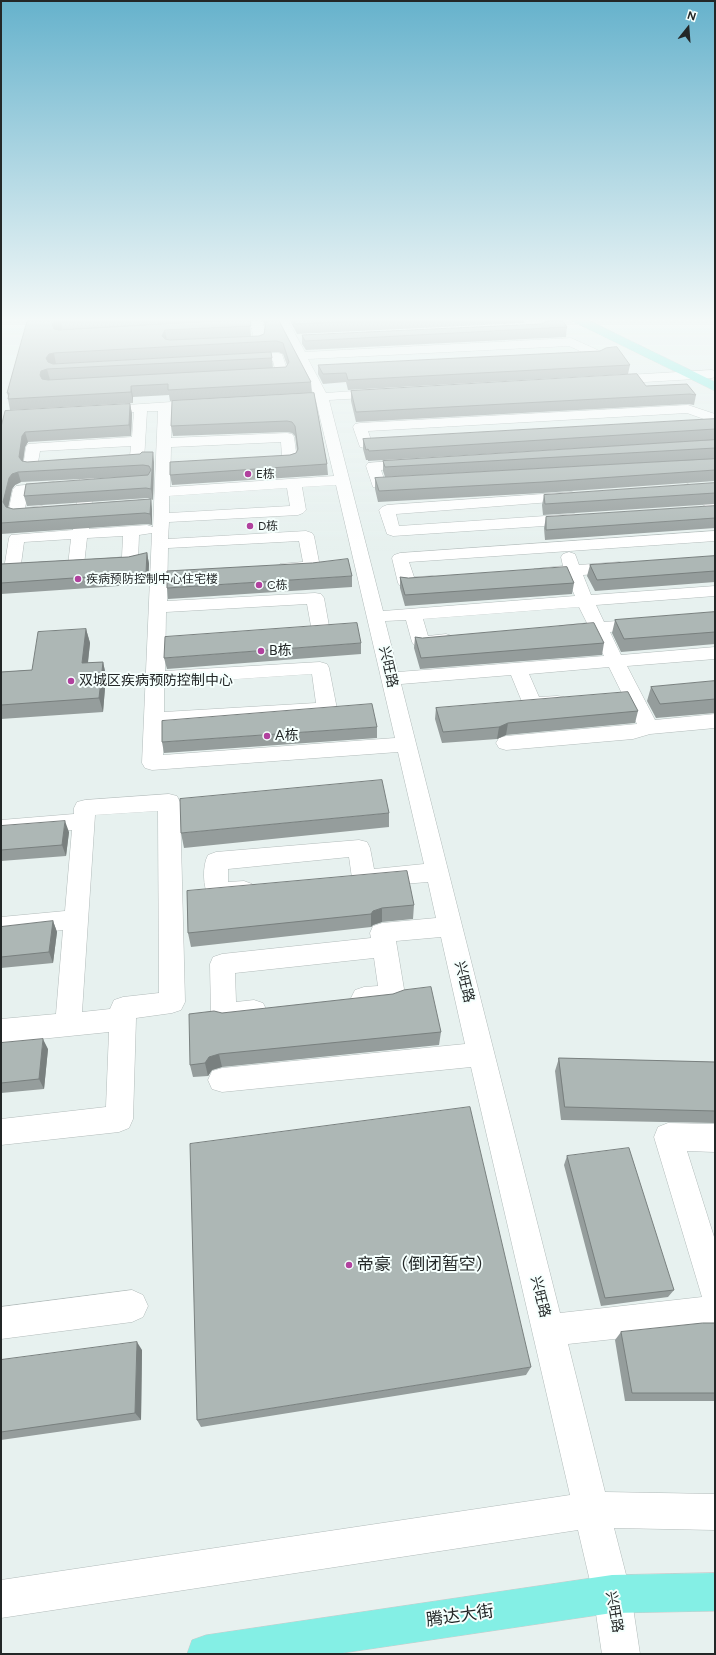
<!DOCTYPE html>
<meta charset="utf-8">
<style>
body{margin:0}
#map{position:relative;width:716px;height:1655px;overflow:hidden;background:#e7f1ef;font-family:Figtree,sans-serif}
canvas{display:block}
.frame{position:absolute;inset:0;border:2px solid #232727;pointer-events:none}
.north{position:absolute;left:668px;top:8px;width:40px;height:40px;-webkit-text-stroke:3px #f5fffd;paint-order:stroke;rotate:17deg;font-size:11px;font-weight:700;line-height:16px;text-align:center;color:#232727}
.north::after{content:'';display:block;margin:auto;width:14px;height:18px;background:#232727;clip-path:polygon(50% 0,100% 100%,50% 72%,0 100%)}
</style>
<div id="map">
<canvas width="716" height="1655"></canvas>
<div class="frame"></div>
<div class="north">N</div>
</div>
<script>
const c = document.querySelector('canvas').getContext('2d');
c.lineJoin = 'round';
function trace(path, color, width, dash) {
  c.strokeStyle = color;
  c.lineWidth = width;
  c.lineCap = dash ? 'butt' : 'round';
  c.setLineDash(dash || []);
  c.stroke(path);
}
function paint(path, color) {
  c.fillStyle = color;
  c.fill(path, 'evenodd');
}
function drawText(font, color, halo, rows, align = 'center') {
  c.font = font + ' Figtree,"Noto Sans SC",sans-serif';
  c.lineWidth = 4;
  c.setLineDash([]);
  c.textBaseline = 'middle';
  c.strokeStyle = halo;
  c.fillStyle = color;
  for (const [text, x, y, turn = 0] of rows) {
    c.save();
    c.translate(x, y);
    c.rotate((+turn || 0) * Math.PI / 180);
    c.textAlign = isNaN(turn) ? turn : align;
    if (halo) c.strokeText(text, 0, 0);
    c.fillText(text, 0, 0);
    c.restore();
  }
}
const minor = new Path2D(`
 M275 319H287L305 352 571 338 602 352 604 355 602 358 576 360 572 359 570 356 572 353 582 352 569 346 308 359 326 393 381 389 386 390 388 393 386 396 381 397 329 400 383 611 575 596 566 576 540 578 534 577 532 573 534 569 563 566 561 557 563 554 569 552 575 554 579 565 619 562 625 563 627 567 625 571 619 572 583 575 591 595 715 586V596L596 605 604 622 643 619 649 620 652 624 649 628 610 632 621 655 715 647V659L627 666 655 720 715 714V728L650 734 633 739 506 750 499 748 496 743 499 738 506 736 637 724 609 667 529 674 539 697 557 696 564 697 567 702 564 707C552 710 537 712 525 709L511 675 401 684 560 1313 702 1297 654 1137 658 1127 668 1123 715 1124V1152L687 1151 715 1240V1328L568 1344 605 1492 715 1494V1530L614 1528 631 1594 640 1654H602L593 1594 578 1530 1 1618V1580L570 1495 471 1067 222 1092 212 1089 208 1080 212 1071 222 1068 465 1044 441 937 396 941 405 995 401 1003C387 1008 369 1011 355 1006L351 998 355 990 364 987 378 986 374 958 235 973 236 1002 254 1000 263 1003 267 1011 263 1019C248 1024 230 1027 215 1022L211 1014 210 964 213 957 222 954 371 938 370 933 373 926 382 923 436 918 428 882 377 886C369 883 365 887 356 884L352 878 349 857 228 869V882L244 881 252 884 256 890 252 896C239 901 222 903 209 898 203 887 202 866 208 855L216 852 359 840 367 842 370 848 374 869 424 864 398 752 152 770 145 768 142 763 152 533 139 535 138 561 136 565C125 567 110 569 99 567L97 563 99 559 122 557 123 536 87 538 84 565 82 569 76 570 70 569 68 565 71 539 24 542 21 564 35 563 41 564 43 568 41 572 12 574 6 573 4 569 9 538 11 535 73 530 82 463 84 460 89 459 94 460 96 463 89 529 147 525 153 527 158 411H147L144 460 142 463 113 466 108 465 106 462 108 459 130 456 131 446 40 451 38 462 54 461 59 462 61 465 59 468 30 471 25 470 23 467 26 447 28 444 132 437 134 412 102 414 97 413 95 410 97 407 201 400 206 401 208 404 206 407 172 410 171 438 287 433 292 434 294 437 297 460 295 463 265 466 260 465 258 462 260 459 282 456 281 442 171 447 170 487 334 476 316 401H303L301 398 303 395 314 394ZM336 485 395 738 163 755V725L327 715 334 714 337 709 329 668 327 664 320 662 165 671 166 612 307 604 311 626 314 630 320 631 326 630 329 626 324 598 321 594 315 593 167 601 168 548 299 541 303 562 280 564 278 568 280 572C291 574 307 573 318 571L320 567 314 536 312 533 306 531 168 539 169 522 298 515 303 513 306 510 302 487ZM287 488 290 506 169 513V496ZM579 607 587 623 559 626 556 630 559 634 565 635 592 633 604 656 398 672 385 621 406 620 412 642 415 646C426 649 441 647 452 644L455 640 452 636 446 634 428 636 423 619ZM312 674 316 703 164 712V684Z
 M521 319H535L546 328 544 331 540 332H512L510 329 512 326 528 325Z
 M258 320 262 322C265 326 266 339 263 344 254 346 239 347 230 345L228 342 230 339 253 338 252 328 220 330 216 328 214 326 216 324 220 322Z
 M278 353 282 354 288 373 286 376 259 378 254 377 253 374 254 371 275 369 273 361 243 362 239 361 237 358 239 355 243 354Z
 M712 370 715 371V377L712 378 611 384 606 383 605 380 606 377 611 376Z
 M688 405 715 414V423L687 413 368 431 371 440H395L397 443 395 446C385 449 370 450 360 447L353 427 355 424 360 423Z
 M413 459 418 460 420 463 418 466 381 470 384 479 402 478 407 479 409 482 407 485 378 488 373 487 366 466 368 463Z
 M54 482 59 484 62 487 59 490 28 493 25 508 42 506 47 508 50 511 47 514 16 518 10 516 8 513 13 489 16 486Z
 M688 484 693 486 715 499V511L710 509 683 492 680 489 683 486Z
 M572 492 577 494 580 497 577 500 396 514 399 526 574 514 580 516 582 519 580 522 574 524 393 536 387 534 379 510 382 507 387 505Z
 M715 531V541L409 562 414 577 432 576 438 577 440 581 438 585C427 587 412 589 401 587L398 583 392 558 394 555 400 553Z
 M169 794 177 796 180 802 185 1002 181 1010 172 1013 136 1018 133 1119 129 1128 119 1132 1 1145V1119L106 1107 109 1032 1 1043V1019L56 1014 63 930 1 937V917L65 911 72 830 1 836V820L74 814V808L77 802 85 800ZM158 811 159 993 123 997 114 1000 110 1009 82 1012 95 815Z
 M132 1290 143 1295 148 1306 143 1317 132 1322 1 1339V1307Z`);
const major = new Path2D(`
 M570 319H586L715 382V391L572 321Z
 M715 1573V1611L612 1613 336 1654H187L192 1640 206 1635 612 1575Z`);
const wall = new Path2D(`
 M28 319H242L62 330H59L250 319 251 337 259 336 264 334 265 327 263 321 260 319H278L311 382 312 393 170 401 169 395 133 397V403L10 410 8 399V396L7 393ZM278 352 283 354 287 365 286 367 273 368 272 358 56 364Z
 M289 319H524V323L297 334Z
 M567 327 566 337 306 350 302 344V335Z
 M318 365H630L628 374 348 390 346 382 323 384 318 374Z
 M687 384 696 395 694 405 688 404 356 422 351 401V391L646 386Z
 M314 393 327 464 328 475 172 485 170 475 290 455 296 453 297 451 295 436 292 433 287 432 173 436 171 426Z
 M130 404 132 414 131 436 28 442 25 447 23 461 27 462H154L153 500 151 499 152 510V525L147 524 1 534V427ZM123 477 24 496 27 506 148 498 150 499 13 509 8 507 12 489 15 485 21 482Z
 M715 419V440L368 461V460H366L363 449V439Z
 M715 440V459L385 477 383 471V461Z
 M715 459V481L542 493 378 502 375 489V478Z
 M715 483V504L543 515 542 505 544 495Z
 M715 506V528L545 540 544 528 546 517Z
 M147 553 149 564 148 584 1 594V564L128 557Z
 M715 556V582L595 591 587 576 590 565Z
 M352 576V587L168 599 167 588Z
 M400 577 408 578 574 583 572 594 405 606 400 588Z
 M715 612V644L621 652 612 633 615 620Z
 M86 629 90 643 88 663 103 662 106 676 103 712 1 719V672L32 670Z
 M415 637 422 638 604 643 602 655 420 669 414 648Z
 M361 643V654L167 669 164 658Z
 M715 681V713L656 718 647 701 651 687Z
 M436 708 638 711 635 723 506 735 497 739 442 743 435 719Z
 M377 727V738L164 753 162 742Z
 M389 813V827L184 848 181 833Z
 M1 826 69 832 66 856 1 861Z
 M187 891 414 905 413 919 382 922 373 925 371 927 191 947 188 933Z
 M53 921 57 932 53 963 1 968V927Z
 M222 1013 441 1032 439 1045 222 1067 212 1070 208 1076 193 1077 190 1065Z
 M1 1043 48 1049 44 1089 1 1093Z
 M559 1058 715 1062V1123L561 1120 555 1071Z
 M567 1156 674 1290 668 1297 601 1306 564 1165Z
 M715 1323V1401H625L615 1340 621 1332Z
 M142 1350 141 1420 1 1440V1360Z
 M531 1367 526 1375 201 1427 197 1420Z`);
const shadedWall = new Path2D(`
 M60 319 62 330 58 331 55 334 52 324 55 320Z
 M165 330 167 341 162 336Z
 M54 353 56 364 49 368 46 358 49 354Z
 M47 369 50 380 44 382 40 375 41 371Z
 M131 386 133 397V403L131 392Z
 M130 404 132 414 131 436 129 425Z
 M25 432 28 442 25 447 22 468 19 457 22 436Z
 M153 452 154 462 153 500 151 489Z
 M18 472 21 482 15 485 12 489 7 513 3 502 9 478 12 474Z
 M151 499 152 510V525L150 514Z
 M147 553 149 564 148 584 146 573Z
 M86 629 90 643 86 678 82 663Z
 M103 662 106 676 103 712 99 698Z
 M508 723 506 735 497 739 499 727Z
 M65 821 69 832 66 856 62 845Z
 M382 908V922L373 925 371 927V914L373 911Z
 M53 921 57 932 53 963 49 952Z
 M43 1039 48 1049 44 1089 39 1079Z
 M219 1054 222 1067 212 1070 208 1076 205 1063 209 1057Z
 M137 1342 142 1350 141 1420 135 1413Z`);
const building = new Path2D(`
 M28 319H60L55 320 52 324 54 329 59 330 250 319 251 326 165 330 162 336 165 339 170 340 259 336 264 334 266 322 265 319H278L311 382 168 390V384L131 386V392L8 399 9 393H7L20 346ZM277 341 283 343 289 362 286 367 48 380 42 379 40 375 41 371 47 369 272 358 271 352 53 364 48 362 46 358 49 354 54 353Z
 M294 319H398L296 324Z
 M562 320 567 327 305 341 302 335 541 324 547 321Z
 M617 347 630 365 348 380 346 373 323 374 318 365 600 351 606 348Z
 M637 374 646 386 687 384 696 395 690 394 356 412 351 391Z
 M314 393 327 464 170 475V462L290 455 296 453 298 449 295 426 292 422 287 421 171 426 172 401Z
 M130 404 129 425 25 432 22 436 19 457 22 461 27 462 140 454 142 452H153L151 489 146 488 24 496 26 484 148 475 151 470 149 466 143 465 18 472 12 474 9 478 3 502 6 507 13 509 151 499 150 514 145 513 1 523V427L5 411Z
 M715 419V429L369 451 368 449 366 450 363 439Z
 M715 440V448L385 467 383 461Z
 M715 459V470L543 482 379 491 375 478Z
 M715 483V493L545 504 544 495Z
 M715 506V518L546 530V517Z
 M147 553 146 573 1 583V564L128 557Z
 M715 556V571L597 580 590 565Z
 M348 559 352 576 167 588V571L312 563Z
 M567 567 574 583 405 595 400 577 408 578Z
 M715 612V632L624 639 615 620Z
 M357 623 361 643 164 658 165 637Z
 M594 623 604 643 421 658 415 637 422 638Z
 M86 629 82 663 103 662 99 698 1 705V672L32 670 38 632Z
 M715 681V699L660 704 651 687Z
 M628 692 638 711 508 723 499 727 443 732 436 708Z
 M372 704 377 727 162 742V721Z
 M382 780 389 813 181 833 180 799Z
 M65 821 62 845 1 850V826Z
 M407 871 414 905 382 908 373 911 371 914 188 933 187 891Z
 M53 921 49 952 1 957V927Z
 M431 987 441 1032 219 1054 209 1057 205 1063 190 1065 189 1014 214 1011 222 1013 393 994 404 990Z
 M43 1039 39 1079 1 1083V1043Z
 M559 1058 715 1062V1111L565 1107Z
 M470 1107 531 1367 197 1420 190 1144Z
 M629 1148 674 1290 605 1298 567 1156Z
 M703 1323H715V1393H632L621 1332Z
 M137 1342 135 1413 1 1432V1360Z`);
const markers = [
 [248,474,4,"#b1419e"],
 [250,526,4,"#b1419e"],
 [78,579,4,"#b1419e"],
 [259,585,4,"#b1419e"],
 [261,651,4,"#b1419e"],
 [71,681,4,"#b1419e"],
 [267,736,4,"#b1419e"],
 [349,1265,4,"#b1419e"]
];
const farPoinames = [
 ["E栋",256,474],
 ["D栋",258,526],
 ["疾病预防控制中心住宅楼",86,579],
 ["C栋",267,585]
];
const poiNames = [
 ["B栋",269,651],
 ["双城区疾病预防控制中心",79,681],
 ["A栋",275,736]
];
const streetNames = [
 ["兴旺路",388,667,77],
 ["兴旺路",464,982,76],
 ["兴旺路",540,1297,76],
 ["兴旺路",614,1612,80]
];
const nearPoinames = [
 ["帝豪（倒闭暂空）",357,1265]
];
const nearStreetnames = [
 ["腾达大街",460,1616,-8]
];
trace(minor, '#b2bbba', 1);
trace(major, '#cacbcb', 1);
paint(minor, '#fff');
paint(major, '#84efe5');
paint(wall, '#959d9c');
paint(shadedWall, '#79807f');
paint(building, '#adb7b5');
trace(building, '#79807f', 1);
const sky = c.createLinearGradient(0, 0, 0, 551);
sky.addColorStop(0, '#66b2cc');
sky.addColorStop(0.58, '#f4f9f8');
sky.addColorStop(1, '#f4f9f800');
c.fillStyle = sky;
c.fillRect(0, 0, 716, 551);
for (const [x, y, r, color] of markers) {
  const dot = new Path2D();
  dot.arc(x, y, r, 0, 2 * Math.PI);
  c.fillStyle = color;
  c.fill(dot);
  trace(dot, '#f5fffd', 1.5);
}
drawText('12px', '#232727', '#f5fffd', farPoinames, 'left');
drawText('14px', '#232727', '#f5fffd', poiNames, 'left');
drawText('14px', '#232727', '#f5fffd', streetNames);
drawText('17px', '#232727', '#f5fffd', nearPoinames, 'left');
drawText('17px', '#232727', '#f5fffd', nearStreetnames);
</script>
